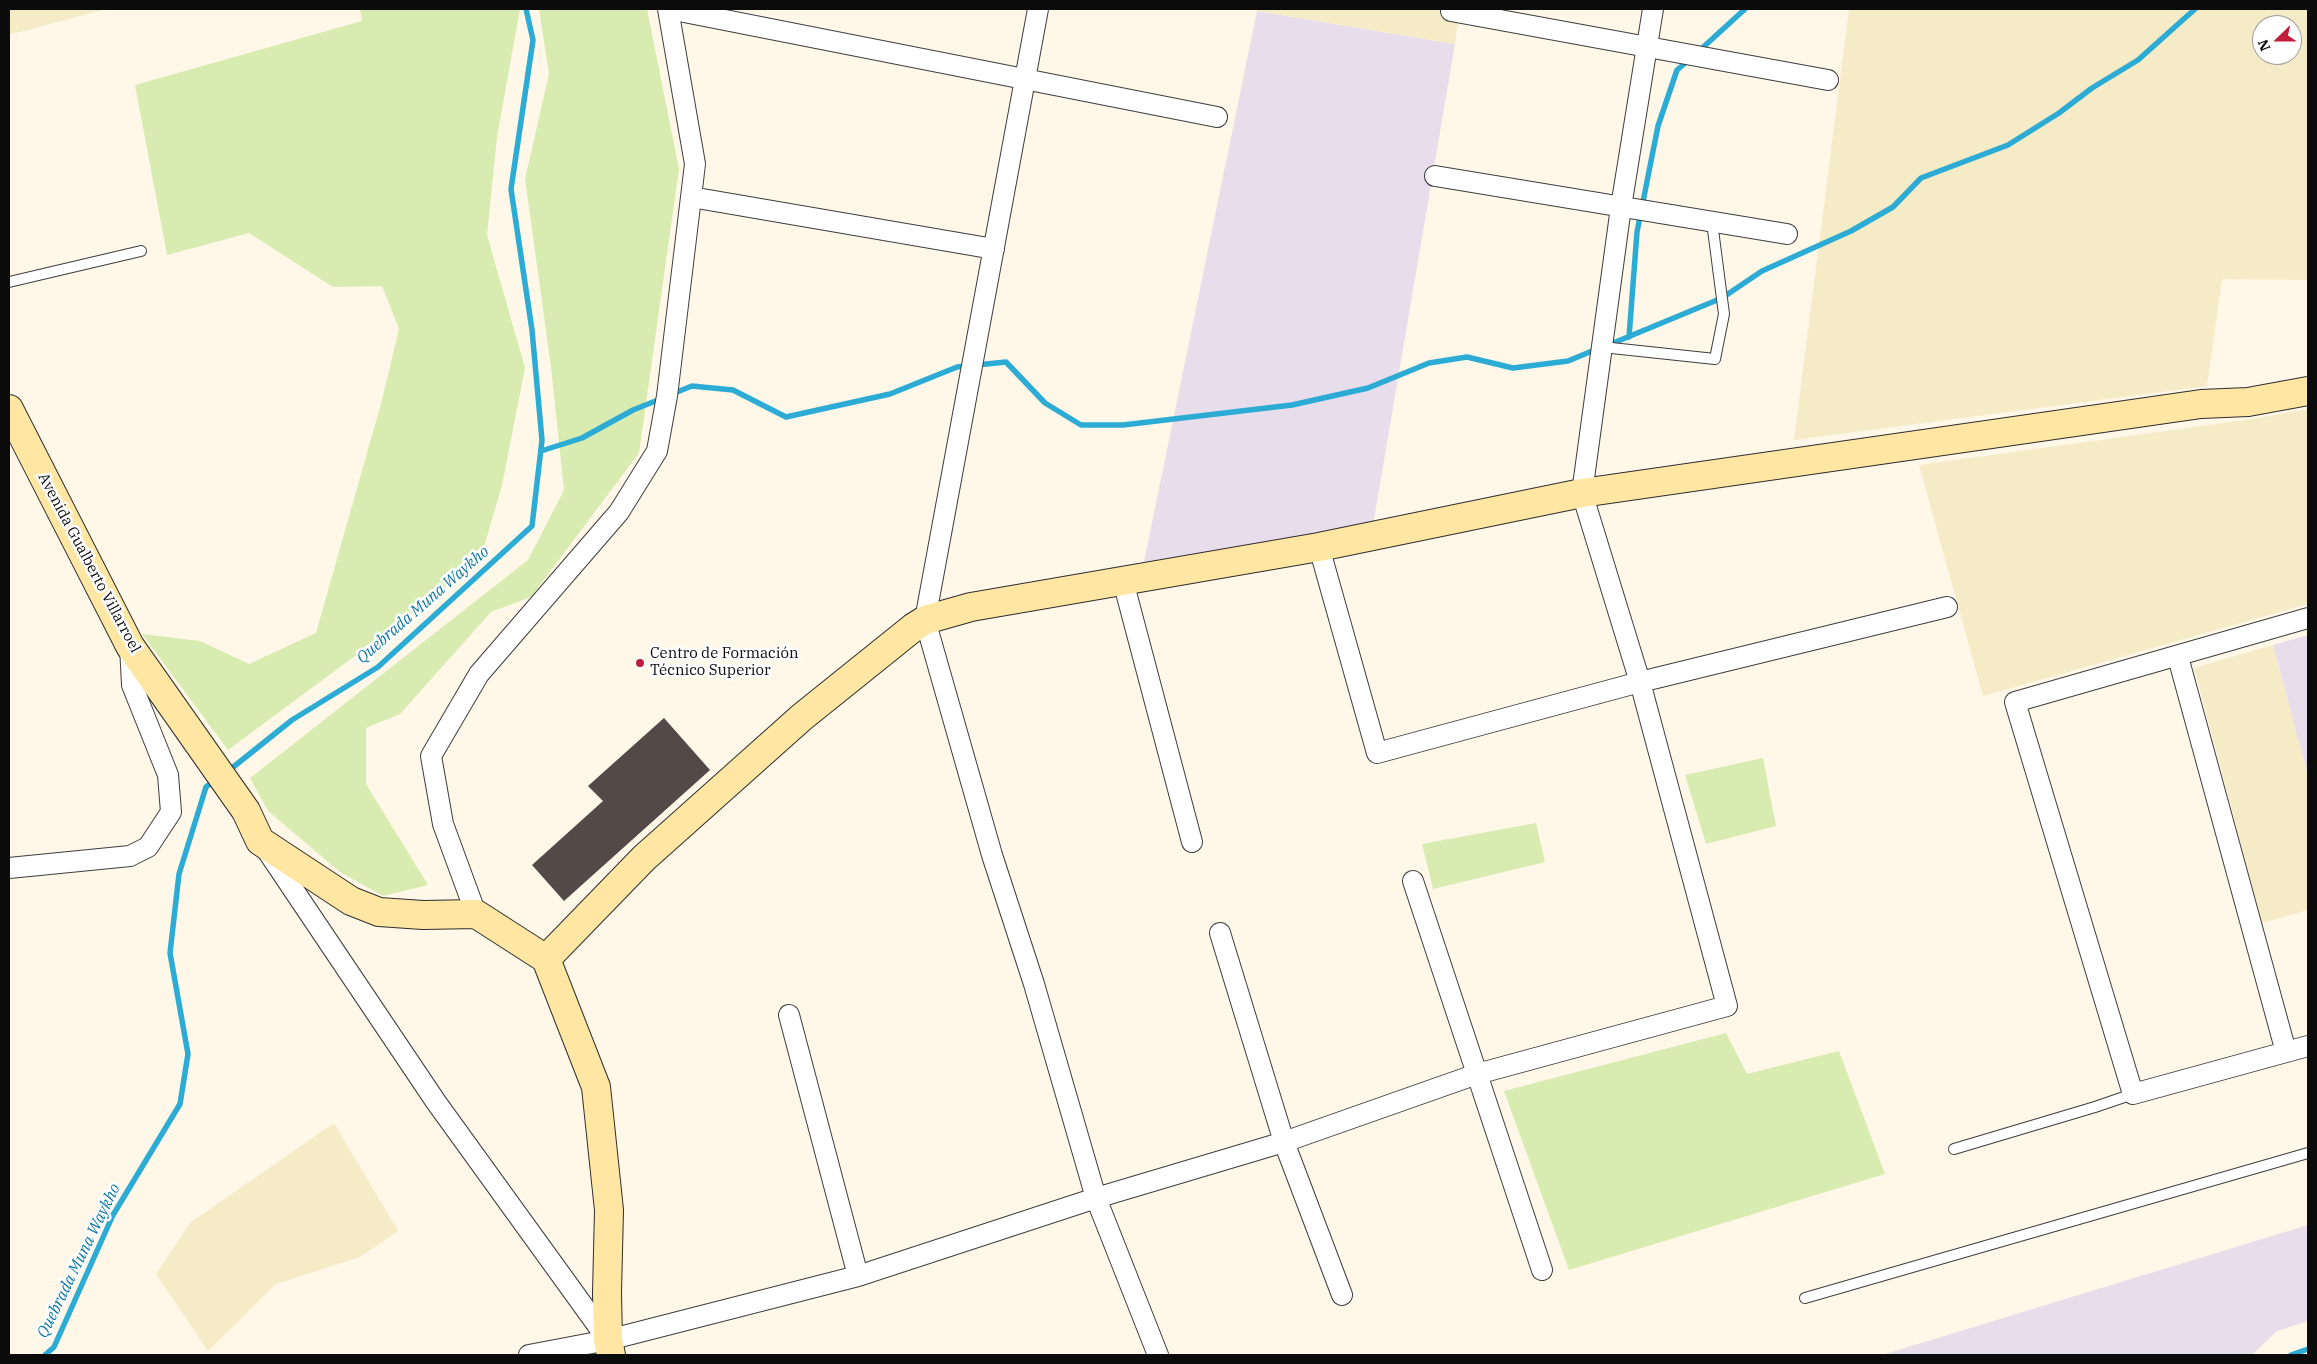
<!DOCTYPE html>
<meta charset="utf-8">
<style>
body{margin:0}
#map{position:relative;width:2317px;height:1364px;overflow:hidden;background:#fff7e8;font-family:"IBM Plex Serif",serif}
canvas{display:block}
.frame{position:absolute;inset:0;border:10px solid #0b0b0b;pointer-events:none}
.north{position:absolute;left:2252px;top:15px;width:50px;height:50px;box-sizing:border-box;background:#fff;border:1px solid #9d9d9d;border-radius:50%;rotate:248deg;font-size:14px;font-weight:700;line-height:20px;text-align:center;color:#0b0b0b}
.north::after{content:'';display:block;margin:auto;width:18px;height:22px;background:#c11c3d;clip-path:polygon(50% 0,100% 100%,50% 72%,0 100%)}
</style>
<div id="map">
<canvas width="2317" height="1364"></canvas>
<div class="frame"></div>
<div class="north">N</div>
</div>
<script>
const c = document.querySelector('canvas').getContext('2d');
c.lineJoin = 'round';
function paint(path, color) {
  c.fillStyle = color;
  c.fill(path, 'evenodd');
}
function trace(path, color, width, dash) {
  c.strokeStyle = color;
  c.lineWidth = width;
  c.lineCap = dash ? 'butt' : 'round';
  c.setLineDash(dash || []);
  c.stroke(path);
}
function drawText(font, color, halo, rows, align = 'center') {
  c.font = font + ' "IBM Plex Serif",serif';
  c.lineWidth = 5;
  c.setLineDash([]);
  c.textBaseline = 'middle';
  c.strokeStyle = halo;
  c.fillStyle = color;
  for (const [text, x, y, turn = 0] of rows) {
    c.save();
    c.translate(x, y);
    c.rotate((+turn || 0) * Math.PI / 180);
    c.textAlign = isNaN(turn) ? turn : align;
    if (halo) c.strokeText(text, 0, 0);
    c.fillText(text, 0, 0);
    c.restore();
  }
}
const industrial = new Path2D(`
 M1257 11 1455 44 1373 525 1144 562Z
 M2308 635V777L2273 645Z
 M2308 1225V1321L2277 1331 2252 1355H1882Z`);
const farmland = new Path2D(`
 M9 9H106L9 35Z
 M1257 9H1460L1455 44 1257 11Z
 M1849 9H2308V280L2222 279 2207 386 1794 440ZM2262 25H2292V55H2262Z
 M2308 409V604L1983 696 1919 465 2252 419Z
 M2273 645 2308 777V910L2262 923 2194 668Z
 M334 1123 398 1231 360 1257 276 1284 208 1351 156 1274 190 1223Z`);
const green = new Path2D(`
 M360 9H520L497 137 487 235 525 368 502 485 479 564 228 750 142 634 200 641 249 664 316 633 382 400 399 329 382 286 333 287 249 233 167 255 135 85 362 21Z
 M539 9H647L679 169 639 453 531 597 491 612 400 714 366 728V784L428 885 383 896 340 872 268 811 250 778 528 560 564 490 551 367 525 179 549 74Z
 M1763 758 1776 826 1706 844 1685 775Z
 M1536 823 1545 862 1433 889 1422 844Z
 M1726 1033 1747 1074 1839 1051 1885 1174 1569 1270 1504 1091Z`);
const stream = new Path2D(`
 M1699 51 1745 9
 M1629 337 1637 232 1658 126 1677 70 1690 59
 M1606 346 1722 298 1762 271 1851 231 1893 207 1921 178 2008 145 2059 113 2092 88 2138 60 2195 9
 M672 394 692 386 733 390 786 417 890 394 957 367 1006 362 1045 403 1081 425H1123L1292 405 1368 388 1429 363 1467 357 1513 368 1568 361 1597 349
 M541 451 582 438 633 410 663 398
 M227 772 292 720 378 667 532 526 542 440 532 330 511 189 533 40 526 9
 M45 1355 54 1347 113 1215 180 1104 188 1054 170 953 179 874 206 787 215 780
 M2291 1355 2308 1349`);
const building = new Path2D(`
 M664 718 710 770 564 901 532 865 603 801 588 786Z`);
const lane = new Path2D(`
 M9 282 141 251
 M1602 347 1715 359 1724 314 1712 222
 M1954 1149 2095 1107 2133 1094
 M1805 1298 2308 1153`);
const street = new Path2D(`
 M669 9 1217 117
 M1038 9 925 620 992 855 1034 984 1096 1198 1158 1355
 M1451 11 1828 80
 M1435 176 1787 234
 M691 197 994 249
 M1319 547 1377 753 1640 682 1947 607
 M1123 581 1192 842
 M2308 618 2015 702 2133 1094 2308 1046
 M2178 657 2286 1052
 M266 849 436 1102 608 1340
 M9 868 130 856 148 847 171 812 168 775 132 685 130 646
 M1413 881 1542 1270
 M476 914 443 824 431 756 479 674 619 512 657 451 667 396 695 164 668 9
 M1220 933 1284 1142 1342 1295
 M789 1015 858 1276
 M529 1355 608 1340 858 1276 1096 1198 1284 1142 1477 1074 1727 1006 1640 682 1582 493 1621 207 1653 9`);
const secondary = new Path2D(`
 M9 409 130 646 246 811 260 841 351 901 379 912 423 915 476 914 546 959 596 1087 609 1210 607 1293 608 1340 611 1355
 M546 959 644 858 802 717 914 627 925 620 971 607 1319 547 1582 493 2201 404 2248 402 2308 391`);
const markers = [
 [640,663,5,"#c11c3d"]
];
const streetNames = [
 ["Avenida Gualberto Villarroel",89,563,62]
];
const poiNames = [
 ["Centro de Formación",650,654],
 ["Técnico Superior",650,671]
];
const waterNames = [
 ["Quebrada Muna Waykho",423,605,-41],
 ["Quebrada Muna Waykho",79,1261,-64]
];
paint(industrial, '#e7ddeb');
paint(farmland, '#f6ebc7');
paint(green, '#d8ebb0');
trace(stream, '#2cacd5', 5.5);
paint(building, '#544946');
trace(lane, '#3e3e3e', 12);
trace(street, '#3e3e3e', 22);
trace(secondary, '#2d2d2d', 30);
trace(lane, '#fff', 10);
trace(street, '#fff', 20);
trace(secondary, '#ffe6a3', 28);
for (const [x, y, r, color] of markers) {
  const dot = new Path2D();
  dot.arc(x, y, r, 0, 2 * Math.PI);
  c.fillStyle = color;
  c.fill(dot);
  trace(dot, '#fff', 2);
}
drawText('15px', '#0b0b0b', '#fff', streetNames);
drawText('15px', '#0b0b0b', '#fff', poiNames, 'left');
drawText('italic 16px', '#0e78a2', '#fff', waterNames);
</script>
